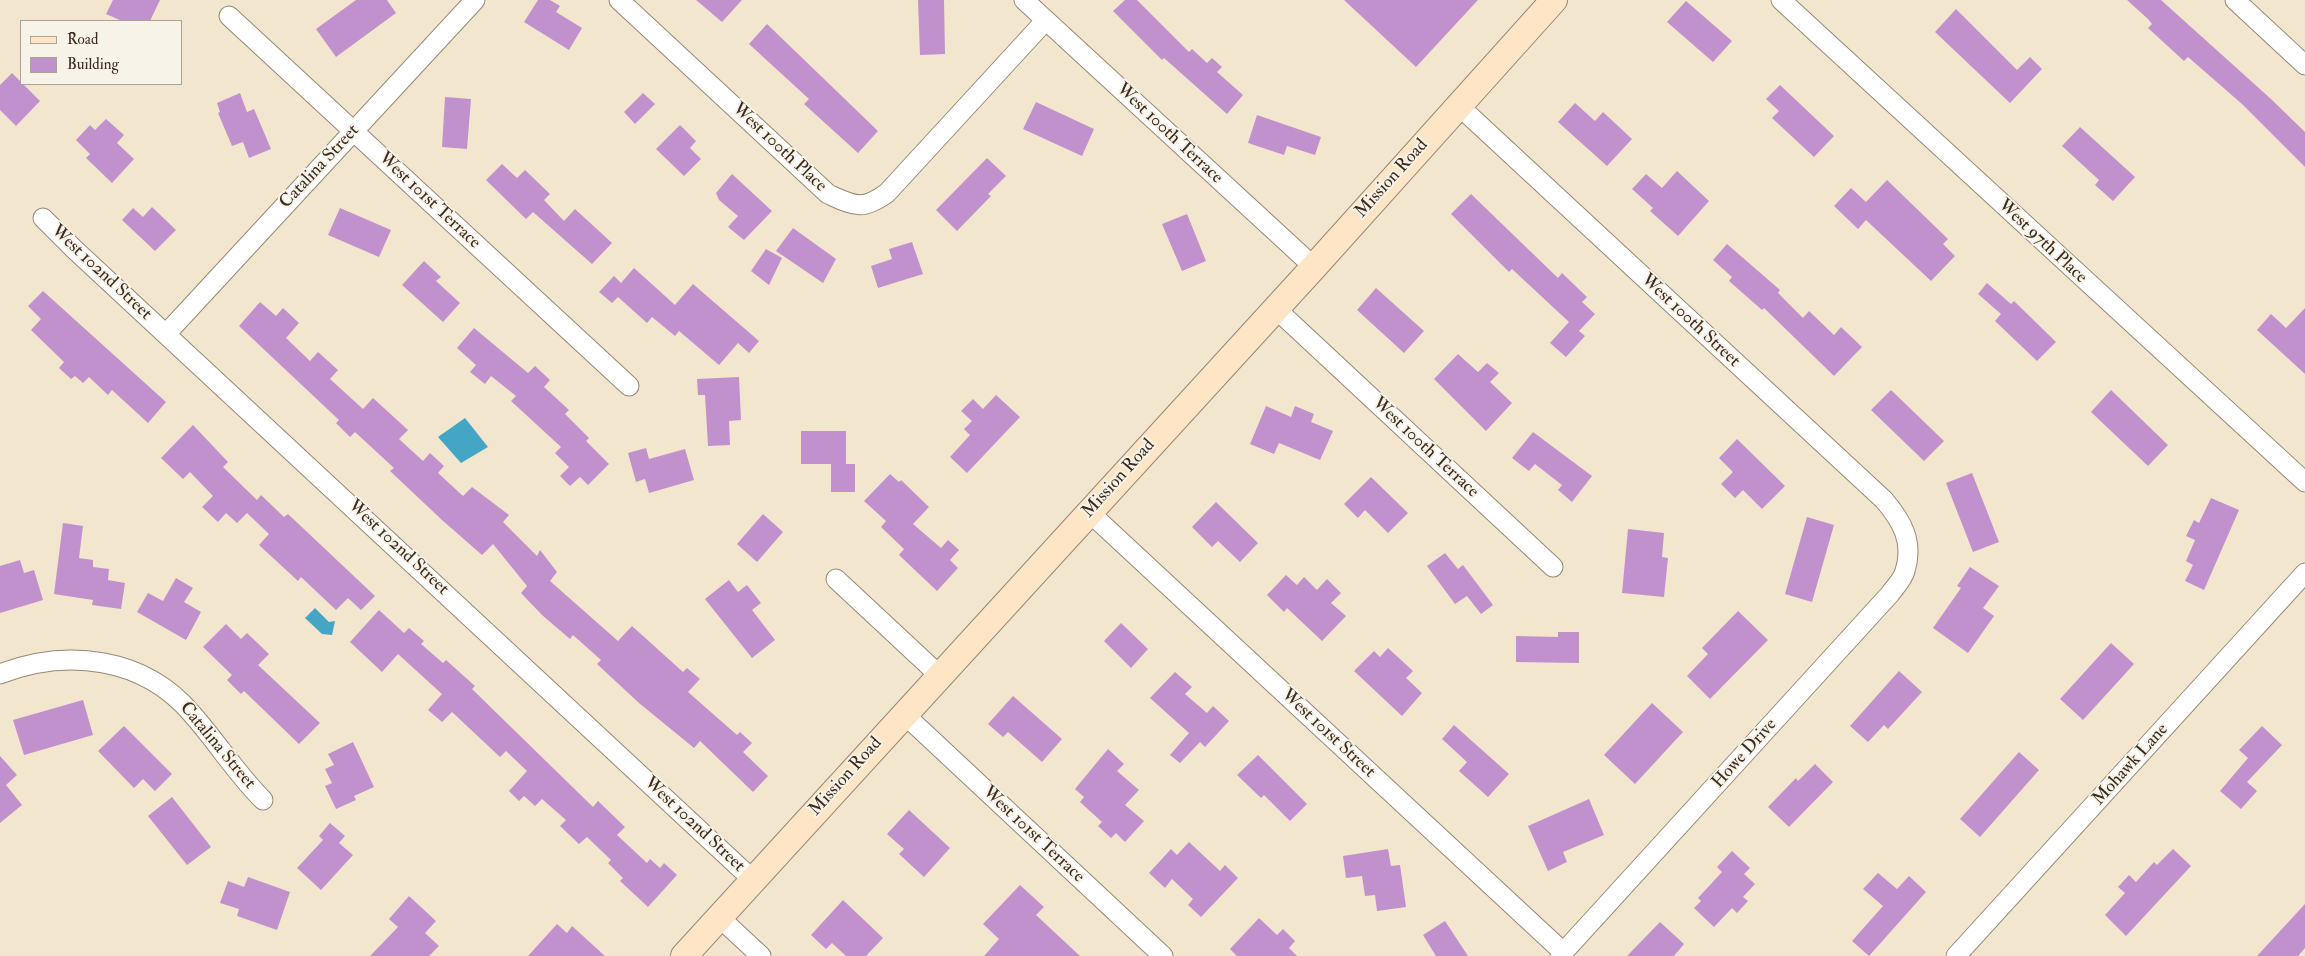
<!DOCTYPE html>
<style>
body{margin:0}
#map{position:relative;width:2305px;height:956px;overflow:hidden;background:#f3e6ce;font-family:"IM FELL Double Pica",serif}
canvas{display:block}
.legend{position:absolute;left:20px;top:20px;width:162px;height:65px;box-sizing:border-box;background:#f7f3e8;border:1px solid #aca397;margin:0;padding:6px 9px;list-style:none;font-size:15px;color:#3b2a1e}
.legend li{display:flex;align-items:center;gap:10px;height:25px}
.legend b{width:25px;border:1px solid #aca397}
</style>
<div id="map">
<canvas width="2305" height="956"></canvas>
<ul class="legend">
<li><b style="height:6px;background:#fde5c5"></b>Road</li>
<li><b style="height:14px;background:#c191ce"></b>Building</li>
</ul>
</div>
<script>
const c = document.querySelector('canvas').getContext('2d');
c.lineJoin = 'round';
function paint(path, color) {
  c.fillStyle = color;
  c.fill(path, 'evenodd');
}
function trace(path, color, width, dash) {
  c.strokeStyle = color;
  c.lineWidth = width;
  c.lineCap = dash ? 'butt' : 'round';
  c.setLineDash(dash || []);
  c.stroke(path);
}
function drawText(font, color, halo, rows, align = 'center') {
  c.font = font + ' "IM FELL Double Pica",serif';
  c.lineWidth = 4;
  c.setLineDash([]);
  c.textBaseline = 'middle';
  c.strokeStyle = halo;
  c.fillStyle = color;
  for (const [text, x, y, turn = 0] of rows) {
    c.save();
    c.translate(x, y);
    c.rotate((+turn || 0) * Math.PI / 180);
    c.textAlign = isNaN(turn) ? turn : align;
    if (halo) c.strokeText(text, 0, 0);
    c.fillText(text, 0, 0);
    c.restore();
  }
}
const water = new Path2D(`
 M465 418 488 447 461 463 438 437Z
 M315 608 329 622 335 621 332 635 322 634 305 618Z`);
const building = new Path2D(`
 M113 0H160L150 21H122L106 14Z
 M356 0H387L396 13 336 57 316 29Z
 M538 0H550L560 6 556 12 582 28 569 50 524 22Z
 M696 0H742L722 22Z
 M918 0H944L945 54 920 55Z
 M1125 0H1137L1189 52 1192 49 1207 63 1212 58 1222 67 1217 72 1243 95 1227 114 1164 58 1162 60 1113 11Z
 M1344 0H1478L1416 67Z
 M2127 0H2161L2271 99 2305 132V167L2242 104 2188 57 2184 61 2148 28 2152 24 2148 19Z
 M1686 1 1732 41 1713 62 1667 22Z
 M1956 9 2017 70 2030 57 2042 69 2010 103 1935 32Z
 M767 24 878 131 858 153 804 104 809 99 749 44Z
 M12 73 40 101 16 126 0 110V85Z
 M1780 85 1834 136 1814 157 1772 118 1779 111 1766 99Z
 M240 93 247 112 254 109 271 149 249 158 243 142 232 146 218 113 220 112 217 103Z
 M643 93 655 104 635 124 624 112Z
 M445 97 471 99 467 149 442 147Z
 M1036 102 1094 129 1082 156 1023 129Z
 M1575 103 1595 121 1603 112 1632 139 1607 166 1558 122Z
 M1257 115 1321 137 1315 155 1287 146 1284 155 1248 143Z
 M106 119 124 135 117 143 134 159 112 183 86 158 90 154 76 140 90 125 95 130Z
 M680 125 696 141 690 148 701 159 684 176 656 149Z
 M2080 127 2135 177 2113 201 2095 185 2099 180 2062 146Z
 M987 158 1006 176 988 194 991 196 957 231 936 210Z
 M502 164 517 178 525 170 550 194 544 200 564 221 575 209 612 243 592 264 533 212 526 219 486 180Z
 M1677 171 1709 201 1678 236 1650 211 1653 208 1632 189 1646 174 1662 188Z
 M732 174 772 211 744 240 728 227 738 216 719 200 716 193Z
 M1887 180 1948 239 1943 244 1955 256 1931 281 1866 220 1858 229 1834 206 1851 188 1866 202Z
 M1471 194 1558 278 1562 273 1587 297 1582 302 1595 314 1579 331 1585 336 1566 357 1550 343 1569 322 1512 269 1509 272 1451 214Z
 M152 207 176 230 155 251 122 220 133 208 143 217Z
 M340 208 391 230 379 257 328 235Z
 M1187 214 1206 261 1182 271 1162 224Z
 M793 228 836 259 823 283 776 251Z
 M912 242 923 274 878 288 871 266 892 259 889 249Z
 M1727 244 1780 290 1778 293 1803 318 1809 311 1834 335 1841 327 1862 347 1834 376 1764 308 1762 310 1729 281 1732 277 1713 260Z
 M766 249 782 258 769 285 751 271Z
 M424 261 441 277 436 281 460 303 443 322 402 285Z
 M634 268 675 305 693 284 759 341 749 353 738 343 719 365 679 331 675 336 652 317 647 323 618 297 612 303 599 292 614 276 621 283Z
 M1987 283 2011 304 2014 301 2056 342 2037 361 1995 321 2001 314 1978 294Z
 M1376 288 1424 331 1404 353 1357 310Z
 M43 291 166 402 148 423 112 390 108 395 89 377 83 383 75 376 71 379 59 368 64 362 31 330 41 319 28 306Z
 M260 302 276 316 283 308 299 323 286 338 310 361 318 352 338 370 330 379 363 409 373 398 408 430 399 439 423 461 430 453 444 466 438 473 463 496 472 487 509 515 503 522 537 556 540 550 557 572 550 581 618 641 632 626 683 672 687 668 700 679 688 692 737 735 740 732 752 743 743 752 768 776 753 792 700 741 694 748 639 703 597 664 601 660 573 635 570 639 542 615 521 593 527 586 493 544 482 555 442 520 390 471 394 468 355 432 350 437 336 423 339 420 239 326Z
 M2305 308V374L2257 330 2271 314 2286 328Z
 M474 328 528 373 535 366 550 380 544 387 569 410 565 414 589 438 586 441 609 464 588 485 580 477 570 486 560 476 569 467 555 453 561 447 511 401 516 396 491 376 485 384 470 372 476 365 457 348Z
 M1458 354 1478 372 1487 363 1499 373 1490 382 1512 403 1486 431 1434 379Z
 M739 377 741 420 729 421 730 445 708 446 705 395H698L697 379Z
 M1891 390 1944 441 1924 461 1871 410Z
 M2111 390 2168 445 2148 466 2091 412Z
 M996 395 1020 417 967 473 950 457 970 435 964 429 972 421 961 411 973 399 983 409Z
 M1266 406 1291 417 1295 406 1314 414 1311 422 1333 431 1320 460 1279 443 1274 454 1250 444Z
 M193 425 228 462 223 467 257 500 261 495 284 517 288 514 375 596 361 610 348 598 336 610 301 577 298 581 259 545 269 534 247 513 237 523 226 513 218 522 202 507 213 496 190 472 183 479 161 458Z
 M801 431H846V464H855V492H831V464H801Z
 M1533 432 1592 476 1572 502 1558 490 1562 485 1535 464 1529 471 1512 458Z
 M1737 439 1785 486 1762 509 1743 490 1735 498 1721 484 1733 472 1719 458Z
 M646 448 649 459 685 449 694 480 649 493 645 479 636 482 628 453Z
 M1972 473 1999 542 1973 552 1946 483Z
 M890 474 899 482 901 480 929 507 913 524 941 548 948 540 959 550 950 560 958 568 937 591 899 555 904 549 881 527 886 521 864 501Z
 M1371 477 1408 513 1388 533 1365 510 1358 518 1344 504Z
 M2211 498 2239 510 2204 590 2185 581 2193 565 2186 561 2195 540 2186 536 2194 520 2199 523Z
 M1216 502 1258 543 1240 562 1218 541 1212 547 1192 527Z
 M763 514 783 532 757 562 737 544Z
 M1807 517 1834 525 1812 602 1785 594Z
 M63 523 83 526 79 558 93 560V567L109 569 108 580 125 583 121 609 92 605 93 600 54 594Z
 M1628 529 1664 533 1662 557 1668 558 1664 597 1622 593Z
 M1445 553 1458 569 1463 565 1493 605 1481 614 1467 596 1455 604 1427 566Z
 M20 560 24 573 34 570 43 600 0 613V566Z
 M1970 567 1999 586 1983 608 1994 616 1968 653 1933 628 1961 588 1957 586Z
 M1286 575 1297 585 1304 577 1317 590 1327 579 1341 593 1331 603 1346 616 1322 641 1287 608 1284 612 1267 595Z
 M176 578 193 588 184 602 201 612 186 640 137 612 148 593 163 601Z
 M729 580 738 592 747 585 761 603 752 610 775 640 752 658 705 599Z
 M379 610 404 633 409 628 424 641 421 644 443 663 446 660 475 686 472 689 593 807 598 801 625 827 617 835 647 863 650 859 660 868 664 863 677 875 648 907 620 881 623 878 608 863 611 860 587 837 579 844 560 826 566 820 542 799 535 806 524 796 519 801 509 791 527 771 506 751 500 757 452 712 442 722 428 710 442 694 398 654 382 672 350 642Z
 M1738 611 1768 640 1710 699 1687 676 1708 654 1702 648Z
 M1121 623 1148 649 1131 668 1104 641Z
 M226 624 241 639 247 633 269 654 258 665 320 723 299 744 244 691 241 694 227 680 232 675 203 647Z
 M1558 632H1579V663L1516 662V636L1558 637Z
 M2111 643 2134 664 2083 720 2060 699Z
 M1388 648 1413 671 1406 678 1422 693 1402 716 1354 671 1374 651 1380 657Z
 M1899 671 1922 692 1888 729 1884 725 1868 742 1850 726Z
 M1175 672 1192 687 1185 694 1207 713 1213 706 1229 721 1205 747 1200 742 1180 763 1170 755 1189 733 1150 698Z
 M1013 696 1062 739 1042 762 1008 732 1003 737 988 724Z
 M83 700 93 735 24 755 13 720Z
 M1652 703 1683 732 1635 784 1604 755Z
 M1454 725 1509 774 1488 797 1459 771 1467 762 1442 739Z
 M124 726 172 774 155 791 143 779 134 788 98 751Z
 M2262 726 2282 745 2247 782 2257 791 2241 809 2220 791 2248 758 2239 750Z
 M353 742 374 787 354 796 356 800 336 809 325 786 332 783 325 769 334 765 328 754Z
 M1108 749 1124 764 1117 771 1139 790 1125 805 1144 821 1125 842 1116 833 1111 838 1098 826 1102 822 1080 802 1084 797 1075 789Z
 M2019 752 2039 770 1980 837 1960 819Z
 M1258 755 1307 804 1290 821 1264 795 1261 798 1237 775Z
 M0 756 17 775 6 785 22 805 0 823Z
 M1815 764 1833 782 1789 827 1768 807 1796 778 1798 781Z
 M172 797 211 847 187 865 148 816Z
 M1589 799 1604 835 1563 852 1567 862 1548 871 1528 826Z
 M909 810 950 848 924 877 899 854 904 849 887 834Z
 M330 823 345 836 339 843 353 855 321 890 297 868 323 840 319 836Z
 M1189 842 1220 871 1225 865 1238 878 1201 917 1188 905 1193 899 1172 879 1165 888 1149 873 1171 849 1177 855Z
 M1388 849 1391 866 1400 865 1406 907 1377 911 1375 895 1365 896 1362 876 1346 878 1343 856Z
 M2173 849 2191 866 2126 936 2105 915 2125 893 2118 887 2129 875 2136 882 2154 862 2157 865Z
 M1732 851 1750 868 1744 874 1755 884 1743 897 1748 901 1737 913 1732 908 1714 927 1694 908 1701 901 1698 898 1722 872 1717 867Z
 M1878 873 1897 889 1909 876 1926 892 1869 956 1852 941 1883 906 1863 889Z
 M248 877 290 892 277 930 237 916 239 909 220 903 228 881 244 887Z
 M1020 885 1044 907 1036 915 1080 956H984L999 939 983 924Z
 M409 896 436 921 425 933 439 946 429 956H370L398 927 389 919Z
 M843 900 883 938 866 956H846L832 943 826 949 811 935Z
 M2305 904V948L2298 956H2257Z
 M1259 918 1277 935 1283 929 1295 941 1289 948 1297 956H1237L1230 949Z
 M1445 921 1468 956H1436L1423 935Z
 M1660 922 1684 944 1674 956H1627Z
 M557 924 567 933 572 926 605 956H528Z`);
const minor = new Path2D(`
 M619 0 828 194C855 206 862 211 887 193L1046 20
 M1024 0 1314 267
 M1781 0 2305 482
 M2235 0 2305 65
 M229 16 629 386
 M1458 105 1884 500C1902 521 1914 542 1905 571 1903 579 1895 587 1890 594L1560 956
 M43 218 74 249 753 880
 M1275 308 1553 567
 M166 334 475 0
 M1089 512 1563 952
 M836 579 939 675
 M0 674C67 648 144 657 192 714 217 742 236 773 263 800
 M904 714 1163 956
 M719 917 761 956
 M1956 956 2305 573`);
const secondary = new Path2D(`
 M684 956 1314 267 1554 0`);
const streetNames = [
 ["West 100th Terrace",1169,134,43],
 ["West 100th Place",779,148,43],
 ["Catalina Street",320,167,-47],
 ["Mission Road",1392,179,-48],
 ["West 101st Terrace",429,201,43],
 ["West 97th Place",2042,242,43],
 ["West 102nd Street",101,273,43],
 ["West 100th Street",1690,321,43],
 ["West 100th Terrace",1425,448,43],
 ["Mission Road",1119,479,-48],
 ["West 102nd Street",398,548,43],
 ["West 101st Street",1328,734,43],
 ["Catalina Street",217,746,50],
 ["Howe Drive",1745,754,-48],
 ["Mohawk Lane",2131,765,-48],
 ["Mission Road",846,777,-48],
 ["West 102nd Street",694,825,43],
 ["West 101st Terrace",1033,835,43]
];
paint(water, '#44a6c4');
paint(building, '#c191ce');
trace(minor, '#978876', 21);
trace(secondary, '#978876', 28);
trace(minor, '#fff', 19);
trace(secondary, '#fde5c5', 26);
drawText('18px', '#3b2a1e', '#f7f3e8', streetNames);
</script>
